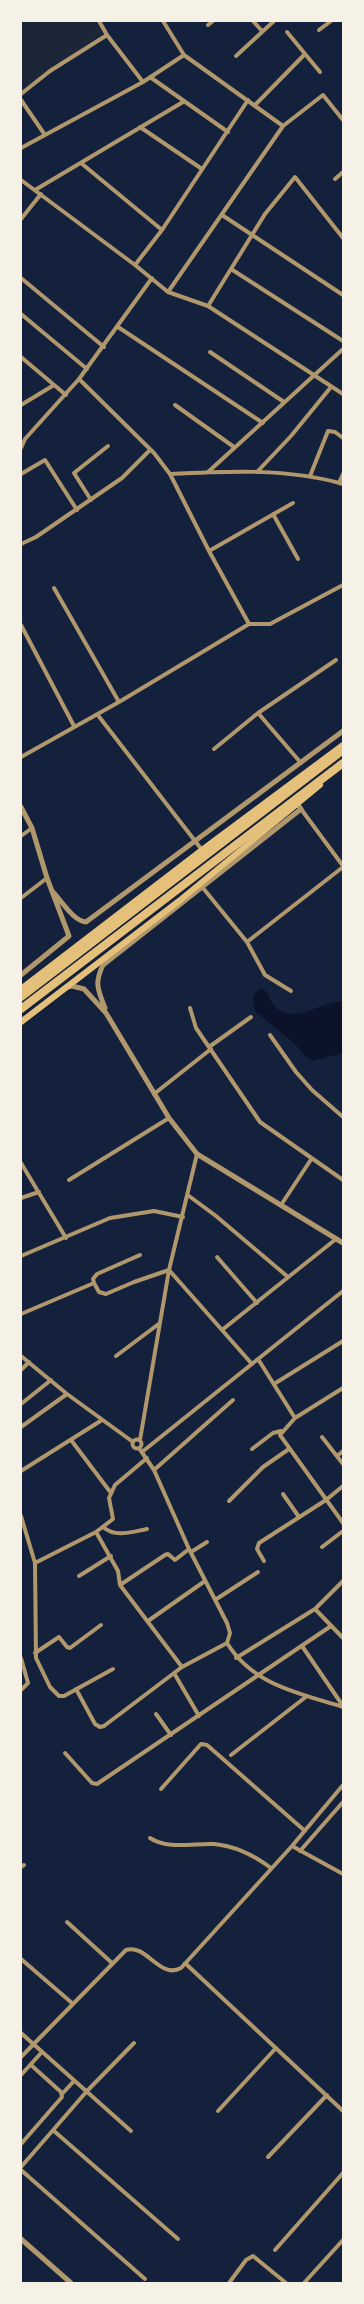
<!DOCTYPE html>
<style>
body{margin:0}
#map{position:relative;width:364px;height:2304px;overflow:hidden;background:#14213d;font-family:Raleway,sans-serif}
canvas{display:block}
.frame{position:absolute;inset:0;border:22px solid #f6f1e7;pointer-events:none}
</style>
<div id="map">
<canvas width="364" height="2304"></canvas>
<div class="frame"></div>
</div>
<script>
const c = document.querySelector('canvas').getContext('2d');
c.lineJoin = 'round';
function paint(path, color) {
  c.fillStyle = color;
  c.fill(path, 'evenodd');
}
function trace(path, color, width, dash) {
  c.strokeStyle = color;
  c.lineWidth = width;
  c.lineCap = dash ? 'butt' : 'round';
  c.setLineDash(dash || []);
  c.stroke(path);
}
const green = new Path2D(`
 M21 21H97L105 32 21 92Z`);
const water = new Path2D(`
 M261 988C272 992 269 1009 286 1013 306 1018 324 1000 343 1002V1053L313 1061 304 1055 295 1044 256 1012C252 1003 252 993 261 988Z`);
const minor = new Path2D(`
 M163 21 184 55 283 126 323 95 343 120
 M253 21 262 31
 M208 25 213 21
 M319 30 331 21
 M287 32 320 72
 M107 35 143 82
 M236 56 274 21
 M150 77 228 132
 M21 94 50 71 107 35 99 21
 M21 100 45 135
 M255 105 305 54
 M140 127 202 169
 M21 148 143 82 184 55
 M81 163 162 230
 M335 179 343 172
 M21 180 135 265 168 292 208 306 343 394
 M35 190 183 102
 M222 215 343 295
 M21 219 41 194
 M135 265 162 230 248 100
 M231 269 343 341
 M21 278 104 347
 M168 292 283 126
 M208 306 265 214 295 177 343 238
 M21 314 87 369
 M118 327 263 423
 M210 352 284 402
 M21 357 66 395
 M79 379 154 453 170 474 209 551 249 624H270L343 585
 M21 405 54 385
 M175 405 234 447
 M21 448 25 439 79 379 152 278
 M208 472 343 349
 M257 472 291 436 331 387
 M21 474 45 460 77 510
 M170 474C227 471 288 468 343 484
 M310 476 328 431 335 432 343 438
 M339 483 343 474
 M91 500 74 473 108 446
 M273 514 298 559
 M21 544 36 537 122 478 150 450
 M209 551 293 503
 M54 588 119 702
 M21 625 74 726
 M97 714 202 850
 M214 749 258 713
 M21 757 119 702 249 624
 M301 763 258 713 336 660
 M301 809 343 866
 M21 836 32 828
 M203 888 247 942 265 975 291 991
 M21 898 47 878
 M247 942 343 867
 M190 1008 196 1028 260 1122 343 1180
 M270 1035 296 1072 312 1090 343 1117
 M209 1047 251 1017
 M154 1094 211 1049
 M21 1163 66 1238
 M69 1180 169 1118
 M189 1196 216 1216 288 1277
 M21 1198 39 1192
 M281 1205 312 1158
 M21 1256 110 1218 154 1211 183 1217
 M217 1257 257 1303
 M94 1283 93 1279 97 1274 140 1255
 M21 1314 94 1283 99 1292 106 1294 134 1282 169 1270 252 1364
 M222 1330 336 1239
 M21 1356 67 1394 133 1442
 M116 1356 160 1323
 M258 1359 295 1418
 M21 1370 29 1362
 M274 1384 343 1341
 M343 1388 295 1418 280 1435 343 1523
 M21 1404 51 1380
 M21 1427 67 1394
 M322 1437 343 1464
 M132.5 1444a4.5 4.5 0 1 1 9 0a4.5 4.5 0 1 1-9 0Z
 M71 1440 111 1493
 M140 1440 169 1270 197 1154
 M139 1448 154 1470 189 1549 227 1623 230 1633 227 1643C253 1685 298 1693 343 1707
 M252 1449 273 1433 281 1431
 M142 1452 343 1291
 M337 1456 343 1451
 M154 1470 233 1400
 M21 1471 102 1420
 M283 1494 299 1517
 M229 1501 263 1467 289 1449
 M21 1516 35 1563 36 1658 50 1687 59 1696H64L113 1669
 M103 1527C116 1538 131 1532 147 1529
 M96 1532 113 1519 109 1498 115 1485 147 1458
 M322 1547 343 1531
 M191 1552 207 1542
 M264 1561 257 1549 259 1543 326 1500 343 1486
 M35 1563 96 1532 118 1571 120 1585 182 1667
 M79 1576 111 1556
 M120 1585 165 1555 168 1554 175 1560 189 1549
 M215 1600 258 1572
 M315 1609 343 1638
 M148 1621 205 1581
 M302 1646 343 1706
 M35 1653 59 1637 67 1647 70 1648 101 1625
 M21 1658 28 1683 21 1690
 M236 1658 315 1609 343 1581
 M174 1673 199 1716
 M76 1689 95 1724 100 1727 104 1726 182 1667 227 1643
 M156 1714 171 1735
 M65 1753 92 1783 97 1784 331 1626
 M231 1755 307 1696
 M161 1789 201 1744 207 1745 305 1831
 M150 1838C168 1850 194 1843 214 1844 236 1846 255 1856 271 1868
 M292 1846 343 1874
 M300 1851 343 1802
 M21 1867 24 1865
 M67 1922 112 1963
 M21 1959 72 2003
 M185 1963 343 2111
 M21 2033 131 2131
 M21 2057 126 1950C146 1943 160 1980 181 1968L292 1846 343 1785
 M21 2075 42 2052
 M62 2094 74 2081
 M218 2111 276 2048
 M54 2131 178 2239
 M21 2144 62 2097 61 2092 31 2065
 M268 2157 327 2095
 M21 2167 87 2091 134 2043
 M21 2170 145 2279
 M275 2250 343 2173
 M229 2283 246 2260 253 2256 286 2283
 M304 2283 343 2240`);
const tertiary = new Path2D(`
 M21 807 32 828 47 878 69 936 21 975
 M52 891C62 901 73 921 86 922L343 731
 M67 987 72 986 84 989 106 1013 169 1118 197 1154 343 1243
 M105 1008C98 990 94 983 103 965L301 809 298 805
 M21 2239 71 2283`);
const primary = new Path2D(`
 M21 989 202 850 343 745
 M21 1022 179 901 320 785`);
const motorway = new Path2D(`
 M21 997 343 750
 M21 1009 343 763`);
paint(green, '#1d2539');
paint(water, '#0b132b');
trace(minor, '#b1986c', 4);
trace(tertiary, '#b1986c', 5);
trace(primary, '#e5c07b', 6);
trace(motorway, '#e5c07b', 8);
</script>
